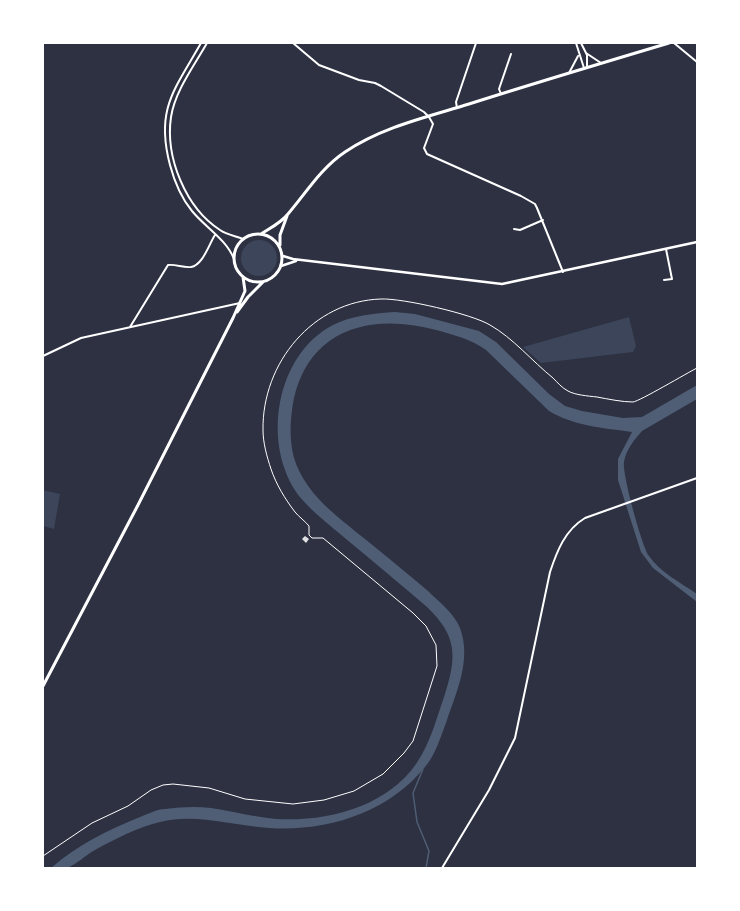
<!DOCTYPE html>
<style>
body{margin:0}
#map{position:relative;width:740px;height:911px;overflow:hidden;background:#2d3142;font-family:"IBM Plex Serif",serif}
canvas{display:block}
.frame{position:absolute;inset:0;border:44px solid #fff;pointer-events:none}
</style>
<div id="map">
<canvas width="740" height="911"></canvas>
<div class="frame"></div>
</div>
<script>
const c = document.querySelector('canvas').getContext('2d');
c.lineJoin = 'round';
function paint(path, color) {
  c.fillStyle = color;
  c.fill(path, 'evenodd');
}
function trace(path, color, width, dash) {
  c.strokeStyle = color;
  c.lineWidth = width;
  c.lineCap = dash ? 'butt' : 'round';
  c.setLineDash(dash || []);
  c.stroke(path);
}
const green = new Path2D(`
 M241 258a18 18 0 1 1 36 0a18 18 0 1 1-36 0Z
 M629 317 636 346 633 352 541 363 523 347Z
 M43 490 60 494 54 529 43 526Z`);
const water = new Path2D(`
 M395 312 415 314 479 331 496 342 549 394 565 406 582 411 623 418 642 417 697 385V399L642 431C634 440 626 450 624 462 622 474 642 546 649 556 660 572 681 583 697 594V602L653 568 641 552 618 480V459L632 432C604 428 574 426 549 411L486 350C471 339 454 335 436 330 373 313 311 327 294 398 290 418 289 439 294 458 305 494 337 516 365 539 386 556 407 573 428 591 439 602 454 613 460 628 472 660 456 693 446 723 440 738 436 754 425 767 388 813 326 832 269 828 232 826 197 813 160 822 138 827 115 839 95 850 86 855 77 864 67 868 63 869 56 868 51 868 77 845 108 830 140 817 148 814 157 809 165 809 180 807 196 806 211 808 232 811 254 817 276 819 327 822 386 807 416 764 430 744 436 720 444 697 457 657 458 637 427 607 400 584 373 561 346 539 330 525 312 512 299 496 261 445 275 355 333 325 350 316 375 313 395 312Z`);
const stream = new Path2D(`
 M423 769 413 793 417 822 429 851 426 868`);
const building = new Path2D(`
 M305 536 309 539 306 543 302 539Z`);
const path = new Path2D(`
 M43 856 92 823 128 806 151 790 163 785 173 784 209 788 245 799 293 804 324 800 354 791 383 774 404 753 413 741 437 666 436 645 426 626 413 613 323 538H312L309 535V526C305 521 299 517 295 512 285 499 276 484 271 469 267 457 263 443 263 430 262 363 313 301 381 299 402 298 472 314 490 325 513 338 532 361 553 378 557 382 562 388 568 391 575 395 588 396 597 397 608 399 622 402 633 402 640 401 687 373 697 368`);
const minor = new Path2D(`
 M201 43C175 89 155 109 170 165 174 180 182 199 192 211 206 228 226 239 234 259
 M207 43C194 66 175 91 171 117 165 158 186 208 220 230 227 235 236 236 243 239
 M293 43 319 65 359 80 375 83 381 86 424 112 429 117 433 124 424 148 427 154 521 196 535 204 537 208 563 272
 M576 43 584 68
 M581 43 587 55V67
 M674 43 697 62
 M586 53 601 63
 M569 73 578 56
 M501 94 499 89 511 54
 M457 108 456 102 476 43
 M514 229 520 230 543 220
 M664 280 672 279 666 249
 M130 327 168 265C176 264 183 268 191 267 203 265 209 244 215 235
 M43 356 81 338 240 303
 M442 868 489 790 515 738 550 572C557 551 565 530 585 518L697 478`);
const tertiary = new Path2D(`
 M283 256 293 259 502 284 697 242
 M281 266 296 261`);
const primary = new Path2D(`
 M234 258a24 24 0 1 1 48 0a24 24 0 1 1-48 0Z
 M261 234C270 228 281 223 288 214 306 193 321 168 345 152 382 127 427 117 469 104 535 83 602 63 669 43
 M280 245V235L287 216
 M237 312 248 297 263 282
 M43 686 138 505 233 318 245 291 243 277`);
paint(green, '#3c4559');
paint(water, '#4f5d75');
trace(stream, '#4f5d75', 1.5);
paint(building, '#e0e0e3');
trace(path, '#fff', 1);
trace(minor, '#fff', 2);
trace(tertiary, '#fff', 2.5);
trace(primary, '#fff', 3);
</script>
